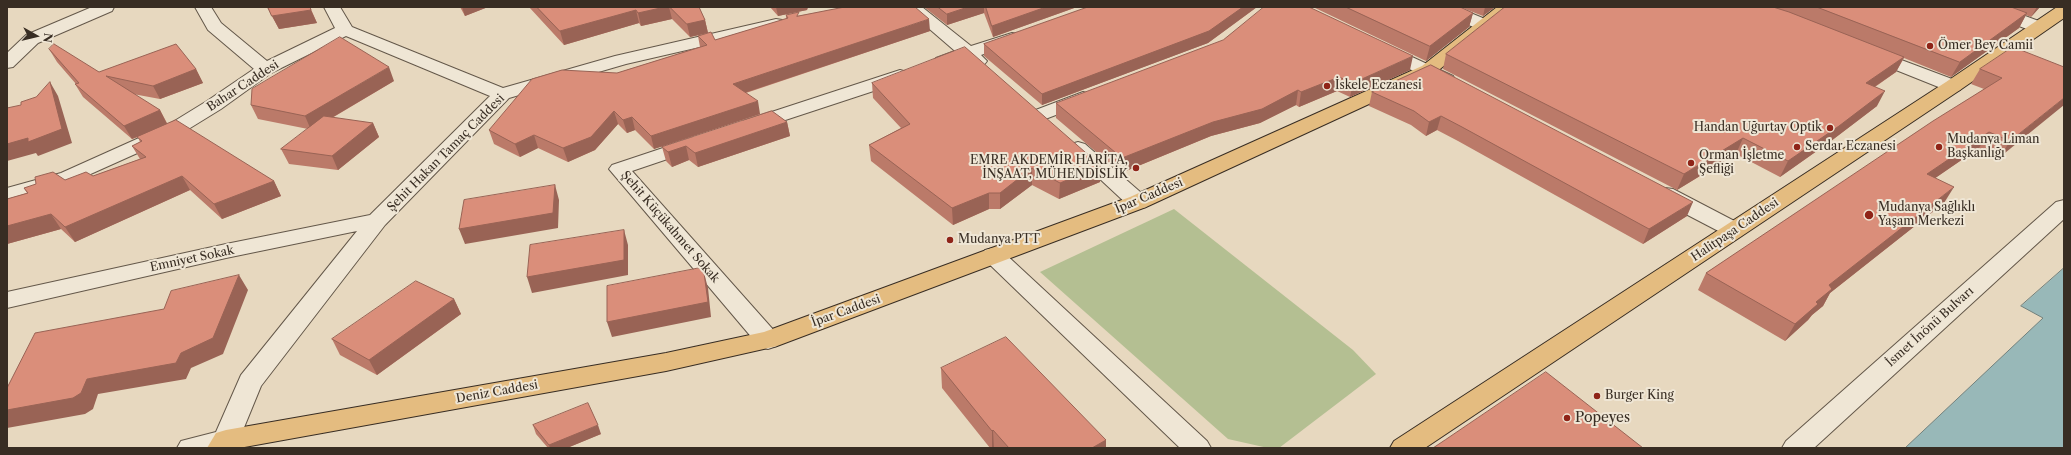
<!DOCTYPE html>
<meta charset="utf-8">
<style>
body{margin:0}
#map{position:relative;width:2071px;height:455px;overflow:hidden;background:#e7d8bf;font-family:"Libre Caslon Text",serif}
canvas{display:block}
.frame{position:absolute;inset:0;border:8px solid #382d23;pointer-events:none}
.north{position:absolute;left:16px;top:16px;width:40px;height:40px;-webkit-text-stroke:3px #efe6d5;paint-order:stroke;rotate:98deg;font-size:11px;font-weight:700;line-height:16px;text-align:center;color:#382d23}
.north::after{content:'';display:block;margin:auto;width:14px;height:18px;background:#382d23;clip-path:polygon(50% 0,100% 100%,50% 72%,0 100%)}
</style>
<div id="map">
<canvas width="2071" height="455"></canvas>
<div class="frame"></div>
<div class="north">N</div>
</div>
<script>
const c = document.querySelector('canvas').getContext('2d');
c.lineJoin = 'round';
function paint(path, color) {
  c.fillStyle = color;
  c.fill(path, 'evenodd');
}
function trace(path, color, width, dash) {
  c.strokeStyle = color;
  c.lineWidth = width;
  c.lineCap = dash ? 'butt' : 'round';
  c.setLineDash(dash || []);
  c.stroke(path);
}
function drawText(font, color, halo, rows, align = 'center') {
  c.font = font + ' "Libre Caslon Text",serif';
  c.lineWidth = 4;
  c.setLineDash([]);
  c.textBaseline = 'middle';
  c.strokeStyle = halo;
  c.fillStyle = color;
  for (const [text, x, y, turn = 0] of rows) {
    c.save();
    c.translate(x, y);
    c.rotate((+turn || 0) * Math.PI / 180);
    c.textAlign = isNaN(turn) ? turn : align;
    if (halo) c.strokeText(text, 0, 0);
    c.fillText(text, 0, 0);
    c.restore();
  }
}
const green = new Path2D(`
 M1174 209 1353 350 1376 374 1279 448H1268L1228 439 1040 272Z`);
const water = new Path2D(`
 M2064 268V448H1905L2043 318 2021 306Z`);
const minor = new Path2D(`
 M92 7H114L112 11 38 43 13 67 7 68V53L26 35Z
 M195 7H211L221 23 267 61 335 28 324 7H340L352 27 503 88 615 56 776 19 782 20 785 24 782 28 626 64 509 98 385 225 261 386 236 447 177 448 181 441 216 432 241 375 357 231 226 258 7 308V292L226 244 370 215 490 96 346 36 271 73 221 109 182 133 75 181 7 201V188L61 173 168 125 207 101 254 69 208 30Z
 M904 7H922L971 46 1012 33 1018 34 1021 38 1018 42 981 55 987 61 984 65C976 67 972 65 966 60L942 67 936 66 933 62 936 58 955 51Z
 M1434 7H1456L1490 21 1493 25 1490 29 1484 30 1478 29 1436 11Z
 M1978 7H2001L2044 23 2047 27 2044 31 2038 32 2032 31 1980 11Z
 M1384 44 1453 76 1455 80 1453 84 1446 86 1439 84 1378 53 1375 49 1378 45Z
 M1872 49 1960 82 1962 86 1960 90 1953 92 1946 90 1866 58 1863 54 1866 50Z
 M900 70 907 72 909 76 907 80 758 129 751 131 744 129 741 125 744 121Z
 M1083 92 1090 94 1092 98 1090 102 1040 121 1033 119 1030 115 1033 111Z
 M693 138 700 140 703 144 700 148 632 171 777 334 780 340 777 346 768 349 759 346 609 169 612 165Z
 M1078 142 1085 144 1146 197 1149 202 1146 207 1138 209 1130 207 1071 152 1068 148 1071 144Z
 M1665 188 1673 189 1742 225 1745 230 1742 235 1734 237 1726 235 1657 199 1654 194 1657 189Z
 M2064 200V219L1814 448H1782L1786 441 2056 202Z
 M993 248 1001 250 1207 441 1211 448H1180L985 260 982 255 985 250Z`);
const major = new Path2D(`
 M1497 7H1515L1434 74 1146 207 777 346 666 371 239 448H207L216 433 226 430 666 353 764 332 1130 197 1422 66Z
 M2057 7H2064V18L1960 90 1425 448H1390L1394 441 1946 82Z`);
const wall = new Path2D(`
 M267 7H310L317 23 279 29Z
 M460 7H488L465 16Z
 M529 7H699L705 20 708 33 690 37 672 19 641 26 639 23 564 45Z
 M770 7H808L807 10 778 16Z
 M924 7H1077L993 37 984 13 947 25Z
 M1088 7H1257L1208 43 1042 105 984 56V44Z
 M1313 7H1460L1473 13 1469 27 1426 61Z
 M1460 7H1495L1483 16Z
 M1505 7H2040L2031 17 2026 15 2019 28 1951 77 1904 58 1896 72 1875 87 1877 106 1831 141 1780 177 1736 154 1677 190 1443 69 1446 54Z
 M786 15 800 16 930 31 746 93 760 114 654 149 635 130 627 133 618 124 595 150 568 162 538 148 520 157 494 144 489 130 617 73 700 47 698 36 715 40 786 19Z
 M49 49 99 72 196 69 203 83 160 99 133 94 160 110 167 123 274 181 281 196 222 219 190 190 75 242 61 229 7 244V199L27 193 24 188 65 180 93 176 140 159 132 146 140 142 138 137 132 139 83 97 75 84H76L57 62Z
 M1431 65 1687 216 1643 244 1458 141 1437 130 1426 136 1411 125 1369 106 1372 92Z
 M2064 67 2000 157 1979 148 1935 178 1944 203 1830 293 1823 306 1812 315 1808 320 1785 341 1698 290 1706 273 1984 89 1971 84 1980 69Z
 M1410 70 1350 97 1337 91 1299 107 1296 105 1260 123 1211 136 1121 173 1056 118V103Z
 M394 81 332 118 373 123 379 137 338 170 289 164 281 149 308 129 258 119 251 105Z
 M872 83 1100 182 1059 199 1032 185 1000 209H989L953 225 871 161 869 145 901 128 873 98Z
 M787 122 790 136 698 167 689 160 672 167 666 161 662 147Z
 M454 299 461 314 377 375 340 355 332 339Z
 M941 368 1106 440V448H990L942 388Z
 M533 425 601 434 567 448H548L536 434Z`);
const shadedWall = new Path2D(`
 M462 7H488L465 16Z
 M665 7H669L672 19 641 26 638 13Z
 M776 7H808L807 10 778 16Z
 M968 7H984V13L947 25V14Z
 M1046 7H1077L993 37 992 26Z
 M1243 7H1257L1208 43 1042 105V94Z
 M1485 7H1495L1483 16Z
 M2037 7H2040L2031 17Z
 M311 10 317 23 279 29 272 16Z
 M636 10 639 23 564 45 560 31Z
 M1473 13 1469 27 1426 61 1430 46Z
 M2027 13 2019 28 1951 77 1960 62Z
 M929 19 930 31 735 96 733 84Z
 M705 20 708 33 690 37 687 24Z
 M1413 56 1410 70 1350 97 1353 83Z
 M1904 57 1896 72 1858 98 1866 83Z
 M389 67 394 81 311 130 305 116Z
 M196 69 203 83 160 99 153 86Z
 M1339 77 1337 91 1299 107 1301 92Z
 M50 82 58 96 72 143 38 156 36 153 7 161V144Z
 M1298 90 1296 105 1260 123 1211 136 1121 173 1122 158 1213 122Z
 M1885 91 1877 106 1831 141 1780 177 1788 161Z
 M2064 98V105L2000 157 2010 141Z
 M758 101 760 114 654 149 651 136Z
 M160 110 167 124 132 139 124 126Z
 M614 111 618 124 595 150 568 162 563 148Z
 M1441 116 1437 130 1426 136 1429 122Z
 M632 117 635 130 627 133 623 120Z
 M787 122 790 136 698 167 695 153Z
 M373 123 379 137 338 170 332 156Z
 M1989 132 1979 148 1918 190 1927 174Z
 M534 135 538 148 520 157 515 144Z
 M1743 138 1736 154 1677 190 1684 174Z
 M686 146 689 160 672 167 668 152Z
 M1101 166 1100 182 1059 199 1060 183Z
 M1032 168V185L1000 209V193Z
 M182 176 190 190 75 242 65 227Z
 M274 181 281 196 222 219 214 204Z
 M555 185 559 200 558 228 465 244 459 229Z
 M1954 187 1944 203 1830 293 1823 306 1812 315 1808 320 1785 341 1795 324 1829 285Z
 M989 193V209L953 225 952 208Z
 M1693 202 1687 216 1643 244 1649 229Z
 M51 214 61 229 7 244V226Z
 M624 230 628 245V275L532 293 527 277Z
 M704 273 708 288 711 317 612 337 607 322Z
 M239 275 248 290 223 354 191 368 186 379 98 394 93 409 85 414 7 428V410L87 379 181 353Z
 M454 299 461 314 377 375 369 360Z
 M598 425 601 434 567 448H550L549 445Z
 M993 430 994 448H992V431Z
 M1106 440V448H1092Z`);
const building = new Path2D(`
 M268 7H310L311 10 272 16Z
 M537 7H665L638 13 636 10 560 31Z
 M670 7H699L705 20 687 24Z
 M845 7H915L929 19 733 84 758 101 651 136 632 117 623 120 614 111 591 137 563 148 534 135 515 144 489 130 532 79 562 70 617 73 707 45 698 36 711 32 715 40 788 18 786 15 799 12 797 16Z
 M938 7H968L947 14Z
 M986 7H1046L992 26Z
 M1088 7H1243L1209 31 1042 94 984 44Z
 M1264 7H1309L1413 56 1353 83 1339 77 1301 92 1298 90 1262 109 1213 122 1122 158 1056 103 1223 40Z
 M1346 7H1460L1473 13 1430 46Z
 M1505 7H1773L1789 12 1904 57 1866 83 1885 91 1839 126 1788 161 1743 138 1684 174 1446 54Z
 M1817 7H2011L2027 13 1960 62Z
 M340 37 389 67 305 116 251 105 252 89Z
 M54 44 99 72 176 44 196 69 153 86 106 76 160 110 124 126 75 84 79 83 49 49Z
 M965 47 1101 166 1060 183 1032 168 1000 193H989L952 208 869 145 910 124 872 83Z
 M2013 47 2064 67V98L2010 141 1989 132 1927 174 1954 187 1829 285 1832 289 1816 302 1818 304 1795 324 1706 273 1933 121 2002 78 1980 69Z
 M1431 65 1693 202 1649 229 1462 127 1441 116 1429 122 1414 111 1372 92Z
 M50 82 62 129 28 142V138L7 144V108L21 105V102L36 97Z
 M772 111 787 122 695 153 686 146 668 152 662 147Z
 M324 116 373 123 332 156 281 149Z
 M176 120 274 181 214 204 182 176 65 227 51 214 7 226V199L28 193 24 188 36 184 35 177 53 172 65 180 86 172 93 176 146 157 132 146 142 141 137 137Z
 M555 185 553 213 459 229 464 200Z
 M624 230V260L527 277 530 245Z
 M700 268 704 273 708 302 607 322V286Z
 M239 275 213 338 181 353 176 363 87 379 81 393 73 398 7 410V388L35 333 164 309 171 291Z
 M416 281 454 299 369 360 332 339Z
 M1006 337 1106 440 1092 448H1009L993 430 992 431 941 368Z
 M1546 372 1643 448H1433L1445 440Z
 M588 403 598 425 549 445 533 425Z`);
const markers = [
 [1930,46,4,"#8f2418"],
 [1327,86,4,"#8f2418"],
 [1830,128,4,"#8f2418"],
 [1797,147,4,"#8f2418"],
 [1939,147,4,"#8f2418"],
 [1691,163,4,"#8f2418"],
 [1136,168,4,"#8f2418"],
 [1869,215,5,"#8f2418"],
 [950,240,4,"#8f2418"],
 [1597,396,4,"#8f2418"],
 [1567,418,4,"#8f2418"]
];
const poiNames = [
 ["Ömer Bey Camii",1938,46],
 ["İskele Eczanesi",1335,86],
 ["Handan Uğurtay Optik",1822,128,"right"],
 ["Mudanya Liman",1947,140],
 ["Başkanlığı",1947,154],
 ["Serdar Eczanesi",1805,147],
 ["Orman İşletme",1699,156],
 ["Şefliği",1699,170],
 ["EMRE AKDEMİR HARİTA,",1128,161,"right"],
 ["İNŞAAT, MÜHENDİSLİK",1128,175,"right"],
 ["Mudanya Sağlıklı",1878,208],
 ["Yaşam Merkezi",1878,222],
 ["Mudanya PTT",958,240],
 ["Burger King",1605,396]
];
const streetNames = [
 ["Bahar Caddesi",243,86,-33],
 ["Şehit Hakan Tamaç Caddesi",446,153,-45],
 ["İpar Caddesi",1149,196,-23],
 ["Şehit Küçükahmet Sokak",670,227,49],
 ["Halitpaşa Caddesi",1735,230,-34],
 ["Emniyet Sokak",192,259,-12],
 ["İpar Caddesi",846,311,-20],
 ["İsmet İnönü Bulvarı",1930,327,-42],
 ["Deniz Caddesi",497,392,-10]
];
const nearPoinames = [
 ["Popeyes",1575,418]
];
paint(green, '#b4bf92');
paint(water, '#98b8b8');
trace(water, '#72807c', 1);
trace(minor, '#64584a', 2);
trace(major, '#382d23', 2);
paint(minor, '#efe6d5');
paint(major, '#e4bc80');
paint(wall, '#bb7a69');
paint(shadedWall, '#996355');
paint(building, '#da8e7a');
trace(building, '#996355', 1);
for (const [x, y, r, color] of markers) {
  const dot = new Path2D();
  dot.arc(x, y, r, 0, 2 * Math.PI);
  c.fillStyle = color;
  c.fill(dot);
  trace(dot, '#efe6d5', 1.5);
}
drawText('12px', '#382d23', '#efe6d5', poiNames, 'left');
drawText('12px', '#382d23', '#efe6d5', streetNames);
drawText('14px', '#382d23', '#efe6d5', nearPoinames, 'left');
</script>
